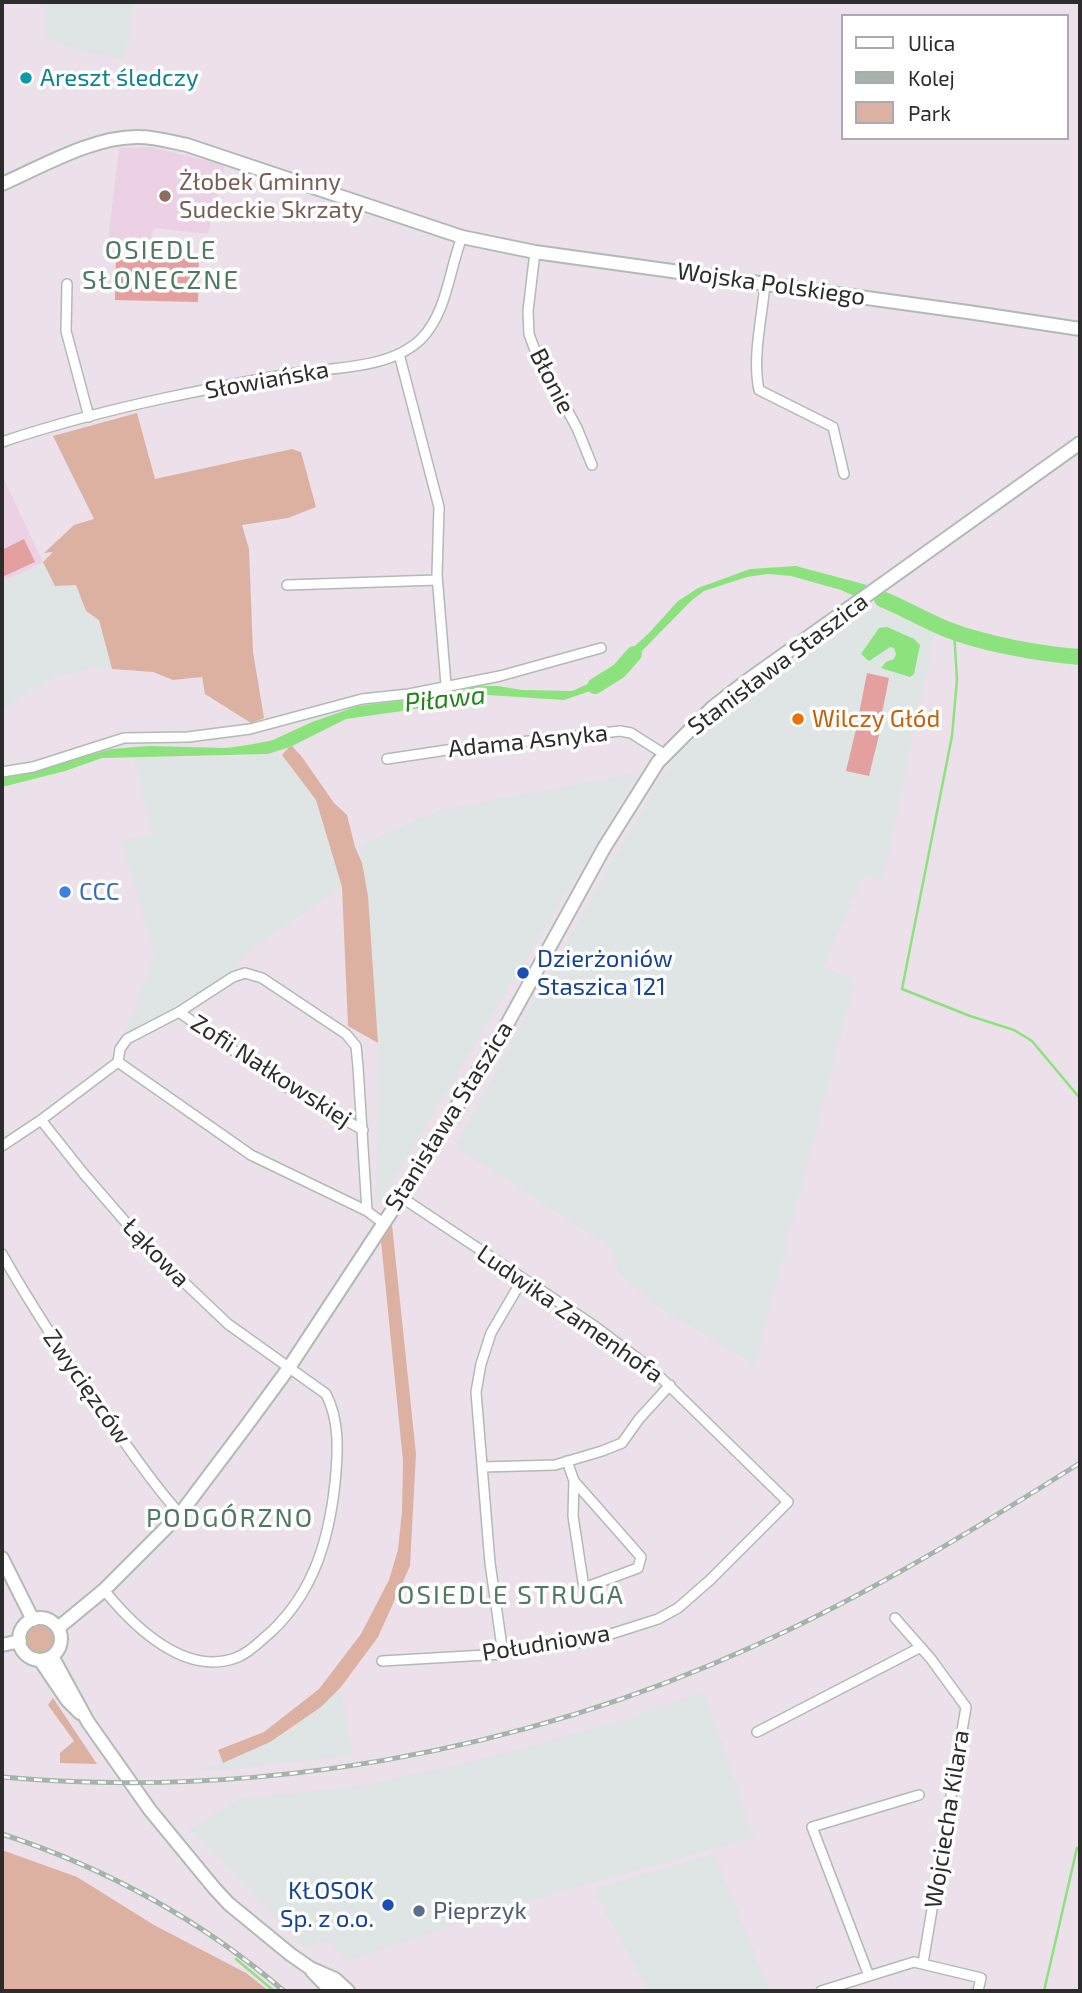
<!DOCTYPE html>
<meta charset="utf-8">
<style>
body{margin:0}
#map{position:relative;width:1082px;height:1993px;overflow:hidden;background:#ece0ea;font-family:"Exo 2",sans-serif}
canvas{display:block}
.frame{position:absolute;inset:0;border:4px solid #2c2c2c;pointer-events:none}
.legend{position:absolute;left:841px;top:14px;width:228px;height:126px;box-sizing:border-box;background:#fff;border:2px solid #ababab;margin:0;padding:9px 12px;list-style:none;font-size:21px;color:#2c2c2c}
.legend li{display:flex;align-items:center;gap:14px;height:35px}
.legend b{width:35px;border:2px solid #ababab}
</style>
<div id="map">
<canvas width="1082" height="1993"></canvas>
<div class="frame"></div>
<ul class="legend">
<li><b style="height:9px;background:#fff"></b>Ulica</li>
<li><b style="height:9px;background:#a3b4aa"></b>Kolej</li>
<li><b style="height:19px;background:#ddb1a2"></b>Park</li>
</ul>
</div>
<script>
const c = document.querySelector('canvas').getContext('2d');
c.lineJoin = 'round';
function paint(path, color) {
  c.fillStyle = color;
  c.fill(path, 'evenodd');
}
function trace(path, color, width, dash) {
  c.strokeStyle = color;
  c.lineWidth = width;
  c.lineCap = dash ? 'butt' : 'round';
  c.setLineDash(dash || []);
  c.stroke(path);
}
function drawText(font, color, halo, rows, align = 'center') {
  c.font = font + ' "Exo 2",sans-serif';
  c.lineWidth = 7;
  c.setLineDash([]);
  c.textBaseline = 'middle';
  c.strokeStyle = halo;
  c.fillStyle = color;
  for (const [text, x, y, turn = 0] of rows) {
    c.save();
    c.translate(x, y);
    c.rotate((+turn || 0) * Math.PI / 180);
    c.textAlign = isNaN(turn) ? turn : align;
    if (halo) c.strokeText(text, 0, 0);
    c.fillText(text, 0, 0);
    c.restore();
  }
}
const industrial = new Path2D(`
 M44 2H134L125 59 84 52 44 38 47 3Z
 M43 562 55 586 76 585 86 611 99 620 112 669 93 668 54 677 2 709V580L20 574Z
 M876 607 935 631 883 882 864 875 824 967 855 981 755 1366 655 1305 618 1273 612 1248 454 1146 605 873 657 784 677 755 730 706Z
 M282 755 316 800 342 887 251 950 231 973 124 1035 154 955 121 841 152 834 134 757 183 759Z
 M638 773 376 1210 378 1043 368 896 355 847 439 810Z
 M341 1687 353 1755 230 1769 194 1770 223 1763 270 1742 321 1707Z
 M704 1691 754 1837 524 1902 347 1961 330 1943 318 1940 308 1950 189 1829 241 1798 354 1787 487 1758 619 1721Z
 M715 1854 770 1991H648L593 1889Z`);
const education = new Path2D(`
 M150 147 225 165 208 234 154 228 149 245 108 241 119 148Z
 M2 475 43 562 20 574 2 580Z`);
const green = new Path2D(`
 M137 413 155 479 292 449 301 452 316 507 288 518 242 525 249 549 253 652 264 718 251 723 205 694 202 677 173 680 153 672 112 669 99 620 86 611 76 585 55 586 43 562 53 552 44 553 74 525 94 519 53 436Z
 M291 745 302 757 334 803 347 815 355 847 362 863 368 896 378 1043 348 1026 342 887 316 800 282 755Z
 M392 1225 416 1454 410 1566 378 1637 341 1687 321 1707 270 1742 223 1763 218 1750 264 1732 319 1689 361 1634 389 1580 398 1550 402 1511 403 1461 381 1241Z
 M26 1639a14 14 0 1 1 28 0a14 14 0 1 1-28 0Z
 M53 1698 97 1764 60 1763V1753L74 1741 48 1705Z
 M2 1850 77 1877 154 1925 246 1973 269 1991H2Z`);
const pitch = new Path2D(`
 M116 256 199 258 198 302 115 300Z
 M24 539 35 562 2 577V550Z
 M867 673 889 678 880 723 858 719Z
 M857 725 880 731 869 776 846 771Z`);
const water = new Path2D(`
 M796 566 867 585 854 596 841 590 791 576 768 574 747 577 704 591 691 601 640 653 596 689 564 700 488 695 409 710 346 719 290 747 268 754 102 758 65 771 2 787V775L43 768 111 749 148 746 227 748 254 744 273 740 312 722 358 706 447 695 477 686H498L522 690 572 691 599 679 649 633 678 601 698 588 750 569Z
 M887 627 914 639 920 645 914 674 910 677 881 668 886 662 894 659 896 654 894 648 890 647 869 661 861 654 879 628Z`);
const stream = new Path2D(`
 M954 631 957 680 952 736 902 989 970 1016 1014 1030 1032 1041 1078 1096
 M1079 1836 1080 1831
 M236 1959 274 1991
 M1044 1991 1077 1848`);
const river = new Path2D(`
 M882 599C904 608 924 620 946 629 984 644 1040 654 1080 657
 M595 686 619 671 634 654`);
const street = new Path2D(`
 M535 252 528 311 529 334 536 353 577 428 592 465
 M67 284 66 331 89 417
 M765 284C762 318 752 357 759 390L833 427 844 474
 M399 354 439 507 437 575 446 685
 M2 442C55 424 110 410 165 398 208 389 252 380 296 373 336 367 390 369 421 339 447 313 449 270 462 237
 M287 585 437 580
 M387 759 447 750 620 731 631 733 664 754
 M2 772 33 767 124 738 188 737 250 729 362 699 409 694 500 676 601 648
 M179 1012 281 1084 363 1130
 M118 1062 120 1049 127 1039 179 1012 233 977 245 973 262 978 346 1034 356 1046 358 1067 367 1211
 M118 1062 251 1155 367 1211 383 1223
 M41 1120 84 1174 148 1248 228 1324 326 1394C340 1421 338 1453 335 1483 329 1539 314 1591 272 1631 261 1640 252 1651 238 1657 186 1678 134 1627 104 1590
 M2 1146 41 1120 118 1062
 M2 1254C35 1313 73 1369 112 1425 134 1455 155 1487 180 1514
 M567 1461 574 1481 573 1516 584 1588 638 1568 641 1557 574 1481
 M483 1467 555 1465 602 1451 622 1443 639 1419 670 1385
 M895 1618 931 1659 966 1707 923 1963
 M503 1654 490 1563 476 1392 481 1364 491 1333 522 1280
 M382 1661 503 1654 543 1648 589 1641 658 1619 678 1608 710 1580 788 1502 653 1370 596 1327 401 1197
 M757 1732 921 1647
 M869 1976 812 1827 919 1795
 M821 1991 914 1962 981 1978 978 1991`);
const secondary = new Path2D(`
 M2 184C43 166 94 136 139 137 155 137 172 142 187 145L462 237 535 252 968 312 1080 329
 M2 1558 33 1620
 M19 1639a21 21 0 1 1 42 0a21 21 0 1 1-42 0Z
 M58 1628 104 1590 180 1514 244 1429 288 1369 401 1197 505 1028 604 848 658 762 713 707 744 683 1080 443
 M2 1645 20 1641
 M52 1656 88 1722 150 1810 215 1889 229 1904 290 1954 310 1968 335 1979 348 1991
 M40 1660 67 1700 80 1713
 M312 1971 331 1991`);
const rail = new Path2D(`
 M2 1777C257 1800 521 1752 754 1646 868 1595 975 1529 1080 1463
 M2 1834C106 1868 201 1920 284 1991`);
const markers = [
 [26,78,7,"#0f9aa8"],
 [165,196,7,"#8d6e63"],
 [798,719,7,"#e8710a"],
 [65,892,7,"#3f7fe0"],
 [523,973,7,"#1a4fb4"],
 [388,1905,7,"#1a4fb4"],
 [419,1911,7,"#5c6f8a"]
];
const cultureNames = [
 ["Areszt śledczy",40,78]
];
const educationNames = [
 ["Żłobek Gminny",179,182],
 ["Sudeckie Skrzaty",179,210]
];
const streetNames = [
 ["Wojska Polskiego",771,284,8],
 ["Słowiańska",267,380,-10],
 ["Błonie",552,381,63],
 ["Stanisława Staszica",778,664,-37],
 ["Adama Asnyka",528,741,-6],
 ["Zofii Nałkowskiej",271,1071,33],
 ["Stanisława Staszica",449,1116,-58],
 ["Łąkowa",156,1253,46],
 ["Ludwika Zamenhofa",570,1314,35],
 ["Zwycięzców",87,1387,55],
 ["Południowa",546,1643,-9],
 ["Wojciecha Kilara",947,1819,-81]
];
const foodNames = [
 ["Wilczy Głód",812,719]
];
const shopNames = [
 ["CCC",79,892]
];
const transitNames = [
 ["Dzierżoniów",537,959],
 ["Staszica 121",537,987],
 ["KŁOSOK",374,1891,"right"],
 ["Sp. z o.o.",374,1919,"right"]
];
const serviceNames = [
 ["Pieprzyk",433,1911]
];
const neighbourhoodNames = [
 ["OSIEDLE",161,250],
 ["SŁONECZNE",161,280],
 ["PODGÓRZNO",230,1518],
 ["OSIEDLE STRUGA",511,1595]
];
const waterNames = [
 ["Piława",445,699,-6]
];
paint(industrial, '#dfe5e5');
paint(education, '#ecd1e5');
paint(green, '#ddb1a2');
paint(pitch, '#e3a09f');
paint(water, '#8ce37d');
trace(stream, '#8ce37d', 2.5);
trace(river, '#8ce37d', 16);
trace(street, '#b0bbb4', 12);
trace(secondary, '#b0bbb4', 16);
trace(street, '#fff', 9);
trace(secondary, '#fff', 12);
trace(rail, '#a3b4aa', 5);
trace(rail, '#fff', 2.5, [8]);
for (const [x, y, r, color] of markers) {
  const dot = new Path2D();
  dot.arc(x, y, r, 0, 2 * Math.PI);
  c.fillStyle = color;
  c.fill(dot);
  trace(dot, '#fff', 2.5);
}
drawText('24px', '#0d838f', '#fff', cultureNames, 'left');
drawText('24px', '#785e54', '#fff', educationNames, 'left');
drawText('24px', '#2c2c2c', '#fff', streetNames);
drawText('24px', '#c56008', '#fff', foodNames, 'left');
drawText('24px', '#366cbe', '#fff', shopNames, 'left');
drawText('24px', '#164399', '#fff', transitNames, 'left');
drawText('24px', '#4e5e75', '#fff', serviceNames, 'left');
c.letterSpacing = '2px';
drawText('26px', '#507961', '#fff', neighbourhoodNames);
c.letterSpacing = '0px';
drawText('italic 26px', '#20841a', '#fff', waterNames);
</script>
